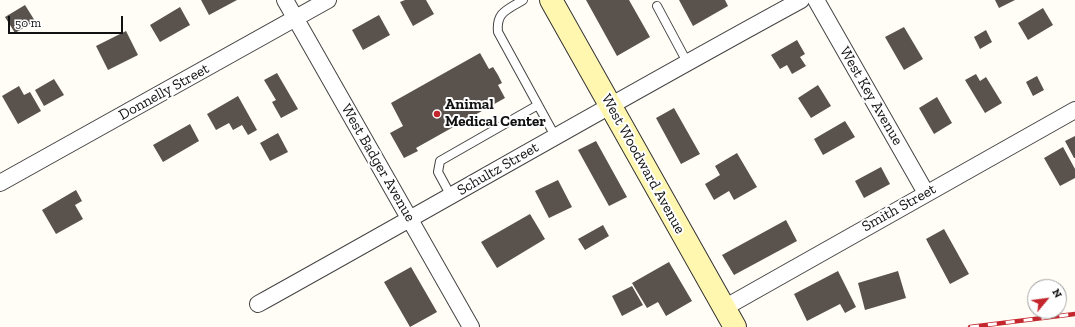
<!DOCTYPE html>
<style>
body{margin:0}
#map{position:relative;width:1075px;height:327px;overflow:hidden;background:#fffdf5;font-family:"Zilla Slab",serif}
canvas{display:block}
.north{position:absolute;left:1027px;top:279px;width:40px;height:40px;box-sizing:border-box;background:#fff;border:1px solid #a0a0a0;border-radius:50%;rotate:61deg;font-size:11px;font-weight:700;line-height:16px;text-align:center;color:#111}
.north::after{content:'';display:block;margin:auto;width:14px;height:18px;background:#c4262e;clip-path:polygon(50% 0,100% 100%,50% 72%,0 100%)}
.scale{position:absolute;left:8px;top:16px;width:115px;height:18px;box-sizing:border-box;border:2px solid #111;border-top:0;padding-left:5px;font-size:12px;line-height:14px;white-space:nowrap;color:#111;-webkit-text-stroke:3px #fff;paint-order:stroke}
</style>
<div id="map">
<canvas width="1075" height="327"></canvas>
<div class="north">N</div>
<div class="scale">50 m</div>
</div>
<script>
const c = document.querySelector('canvas').getContext('2d');
c.lineJoin = 'round';
function paint(path, color) {
  c.fillStyle = color;
  c.fill(path, 'evenodd');
}
function trace(path, color, width, dash) {
  c.strokeStyle = color;
  c.lineWidth = width;
  c.lineCap = dash ? 'butt' : 'round';
  c.setLineDash(dash || []);
  c.stroke(path);
}
function drawText(font, color, halo, rows, align = 'center') {
  c.font = font + ' "Zilla Slab",serif';
  c.lineWidth = 4;
  c.setLineDash([]);
  c.textBaseline = 'middle';
  c.strokeStyle = halo;
  c.fillStyle = color;
  for (const [text, x, y, turn = 0] of rows) {
    c.save();
    c.translate(x, y);
    c.rotate((+turn || 0) * Math.PI / 180);
    c.textAlign = isNaN(turn) ? turn : align;
    if (halo) c.strokeText(text, 0, 0);
    c.fillText(text, 0, 0);
    c.restore();
  }
}
const building = new Path2D(`
 M201 0H237L209 15Z
 M405 0H426L434 14 413 26 400 2Z
 M586 0H629L650 37 617 56Z
 M679 0H725L728 6 693 26Z
 M995 0H1015L999 8Z
 M25 5 35 21 15 33 5 17Z
 M180 7 190 25 160 42 150 25Z
 M1043 8 1053 25 1028 40 1018 23Z
 M379 15 390 35 363 50 352 30Z
 M904 27 923 59 904 70 885 37Z
 M986 30 992 42 980 49 974 37Z
 M126 31 138 55 108 70 96 46Z
 M797 40 805 54 800 57 806 66 792 74 787 65 780 69 771 55Z
 M480 53 489 69 493 67 498 75 502 83 498 85 505 98 416 148 418 151 404 158 390 133 403 126 391 103Z
 M277 73 298 109 281 118 272 102 276 100 264 80Z
 M976 74 980 81 986 77 1002 103 985 113 965 80Z
 M1037 76 1044 90 1033 96 1026 82Z
 M54 79 64 95 44 106 35 90Z
 M818 85 831 106 811 118 798 98Z
 M19 86 24 95 30 92 41 111 18 124 2 96Z
 M238 96 257 130 248 135 242 125 233 130 229 123 216 130 207 114Z
 M937 97 952 123 934 134 919 108Z
 M674 108 700 154 681 164 656 118Z
 M845 121 855 137 823 155 814 139Z
 M190 124 199 141 163 162 153 145Z
 M278 133 288 152 270 161 260 143Z
 M1075 136V158H1074L1065 141Z
 M596 141 627 197 609 206 578 150Z
 M1063 147 1075 169V178L1060 186 1044 158Z
 M737 153 757 187 734 200 729 191 714 200 705 184 720 175 715 166Z
 M881 167 890 184 864 198 855 181Z
 M558 180 572 207 549 218 535 191Z
 M76 190 82 201 75 205 83 219 56 234 42 210Z
 M530 214 545 239 497 268 481 242Z
 M786 220 797 241 734 275 722 255Z
 M603 225 609 236 585 250 578 239Z
 M944 229 969 274 950 284 926 239Z
 M669 262 692 301 666 316 658 302 647 308 632 283Z
 M411 267 437 312 410 327 384 282Z
 M838 271 856 307 845 313 840 304 807 321 794 294Z
 M898 271 906 298 865 310 858 283Z
 M632 286 643 305 622 316 612 296Z`);
const lane = new Path2D(`
 M523 0C507 10 496 12 498 32L555 136
 M657 6 687 62
 M451 196 438 172 440 161 538 105`);
const street = new Path2D(`
 M285 0 471 327
 M816 0 926 193
 M0 183 328 0
 M258 304C440 203 619 99 801 0
 M724 308 1075 110`);
const secondary = new Path2D(`
 M551 0 735 327`);
const rail = new Path2D(`
 M970 327 1075 314`);
const markers = [
 [437,114,4,"#c4262e"]
];
const streetNames = [
 ["Donnelly Street",164,92,-29],
 ["West Key Avenue",871,96,60],
 ["West Badger Avenue",378,163,60],
 ["West Woodward Avenue",643,164,61],
 ["Schultz Street",498,169,-30],
 ["Smith Street",899,208,-29]
];
const poiNames = [
 ["Animal",445,105],
 ["Medical Center",445,122]
];
paint(building, '#5a524d');
trace(lane, '#444', 10);
trace(street, '#444', 18);
trace(secondary, '#333', 24);
trace(lane, '#fff', 8);
trace(street, '#fff', 16);
trace(secondary, '#fff6b0', 22);
trace(rail, '#c4262e', 4.5);
trace(rail, '#fff', 3, [9]);
for (const [x, y, r, color] of markers) {
  const dot = new Path2D();
  dot.arc(x, y, r, 0, 2 * Math.PI);
  c.fillStyle = color;
  c.fill(dot);
  trace(dot, '#fff', 1.5);
}
drawText('15px', '#111', '#fff', streetNames);
drawText('bold 15px', '#111', '#fff', poiNames, 'left');
</script>
